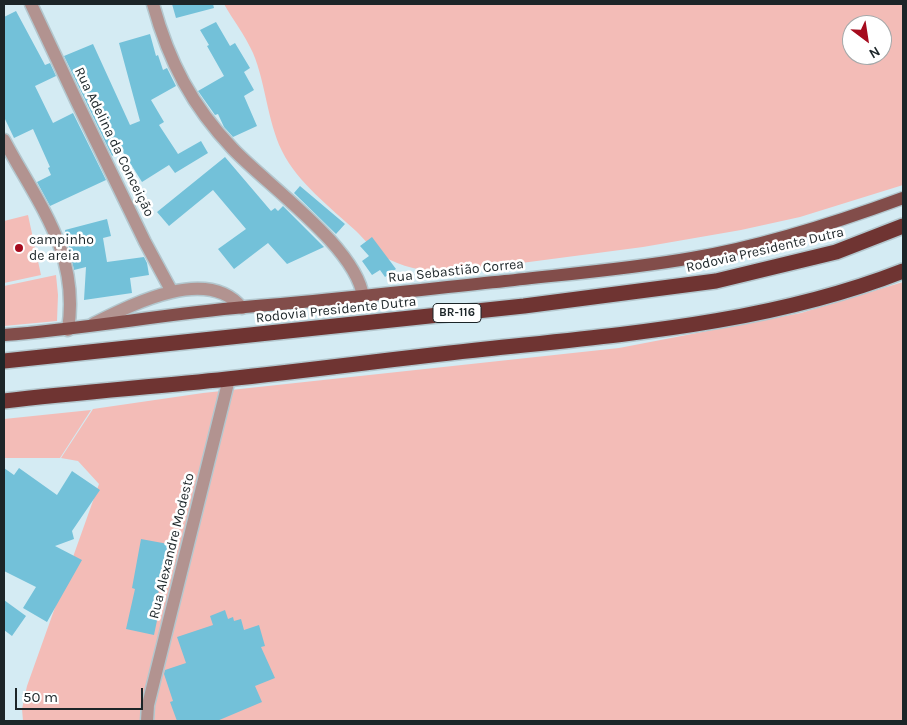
<!DOCTYPE html>
<meta charset="utf-8">
<style>
body{margin:0}
#map{position:relative;width:907px;height:725px;overflow:hidden;background:#d4ebf3;font-family:Karla,sans-serif}
canvas{display:block}
.frame{position:absolute;inset:0;border:5px solid #1c2528;pointer-events:none}
.north{position:absolute;left:842px;top:15px;width:50px;height:50px;box-sizing:border-box;background:#fff;border:1px solid #a4a8a9;border-radius:50%;rotate:149deg;font-size:14px;font-weight:700;line-height:20px;text-align:center;color:#1c2528}
.north::after{content:'';display:block;margin:auto;width:18px;height:22px;background:#a50b1e;clip-path:polygon(50% 0,100% 100%,50% 72%,0 100%)}
.scale{position:absolute;left:15px;top:688px;width:128px;height:22px;box-sizing:border-box;border:2px solid #1c2528;border-top:0;padding-left:6px;font-size:15px;line-height:18px;white-space:nowrap;color:#1c2528;-webkit-text-stroke:4px #fff;paint-order:stroke}
</style>
<div id="map">
<canvas width="907" height="725"></canvas>
<div class="frame"></div>
<div class="north">N</div>
<div class="scale">50 m</div>
</div>
<script>
const c = document.querySelector('canvas').getContext('2d');
c.lineJoin = 'round';
function paint(path, color) {
  c.fillStyle = color;
  c.fill(path, 'evenodd');
}
function trace(path, color, width, dash) {
  c.strokeStyle = color;
  c.lineWidth = width;
  c.lineCap = dash ? 'butt' : 'round';
  c.setLineDash(dash || []);
  c.stroke(path);
}
function drawText(font, color, halo, rows, align = 'center') {
  c.font = font + ' Karla,sans-serif';
  c.lineWidth = 5;
  c.setLineDash([]);
  c.textBaseline = 'middle';
  c.strokeStyle = halo;
  c.fillStyle = color;
  for (const [text, x, y, turn = 0] of rows) {
    c.save();
    c.translate(x, y);
    c.rotate((+turn || 0) * Math.PI / 180);
    c.textAlign = isNaN(turn) ? turn : align;
    if (halo) c.strokeText(text, 0, 0);
    c.fillText(text, 0, 0);
    c.restore();
  }
}
const green = new Path2D(`
 M224 4H903V185L800 217 741 230 643 247 453 272C428 273 403 268 381 255 372 249 364 239 356 231 330 207 298 183 282 151 267 120 266 84 253 53 245 35 233 20 224 4ZM852 25H882V55H852Z
 M28 215 41 275 4 283V221Z
 M56 275 58 295 57 321 4 326V286Z
 M903 282V721H23L22 709 27 686 99 484 78 461 61 458 93 409 203 393 619 348 801 313Z
 M91 410 60 458H4V419Z`);
const building = new Path2D(`
 M172 4H213L214 8 176 18Z
 M16 11 45 65 50 63 56 76 35 86 53 123 73 113 106 180 50 206 37 182 51 175 48 168 50 167 33 129 14 138 4 117V17Z
 M216 22 230 46 235 43 250 68 244 72 254 90 244 96 257 126 233 137 224 127 218 114 215 115 198 91 224 76 207 46 209 45 200 30Z
 M150 34 156 56 158 55 163 70 167 68 176 86 151 100 164 122 159 125 178 154 201 141 208 153 175 173 169 165 142 182 122 150 112 156 64 56 93 44 130 125 140 121 119 43Z
 M225 157 271 211 275 208 278 211 283 206 324 247 287 264 268 243 234 269 218 249 246 229 213 190 169 226 157 212Z
 M300 186 345 224 336 234 294 193Z
 M107 219 111 236 103 238 107 262 144 257 147 263 149 275 130 278 132 293 84 300 86 267 74 270 65 230Z
 M372 237 396 269 385 277 380 270 372 275 362 261 369 256 360 246Z
 M4 468 14 475 19 468 57 495 72 471 100 490 72 531 74 539 55 546 82 560 47 622 23 608 36 587 4 571Z
 M141 539 168 544 156 605 160 606 154 635 126 629 135 589 132 588Z
 M4 600 26 616 12 636 4 630Z
 M225 610 228 619 233 617 234 621 241 619 244 630 259 625 265 646 261 647 275 678 255 686 262 702 217 721H177L170 702 173 701 164 674 165 670 186 663 177 637 213 625 210 616Z`);
const minor = new Path2D(`
 M31 4 77 102 145 242 172 292
 M153 4C169 62 192 106 233 149 267 185 357 248 363 297
 M4 140C38 204 80 253 68 330
 M93 324C131 305 207 265 242 308
 M147 721 148 705 229 379`);
const major = new Path2D(`
 M4 335C85 329 164 314 245 307 332 300 418 290 505 281 567 274 630 269 692 258 764 246 835 223 903 198`);
const highway = new Path2D(`
 M4 361 524 306 716 281 836 252 903 226
 M4 401C78 392 153 387 227 379 313 370 400 358 486 349 627 334 770 323 903 271`);
const markers = [
 [19,248,5,"#a50b1e"]
];
const shields = [
 [457,313,48]
];
const shieldNames = [
 ["BR-116",457,313]
];
const streetNames = [
 ["Rua Adelina da Conceição",114,142,64],
 ["Rodovia Presidente Dutra",765,250,-13],
 ["Rua Sebastião Correa",456,271,-6],
 ["Rodovia Presidente Dutra",336,310,-6],
 ["Rua Alexandre Modesto",172,546,-76]
];
const poiNames = [
 ["campinho",29,240],
 ["de areia",29,256]
];
paint(green, '#f3bcb7');
paint(building, '#73c1d9');
trace(minor, '#b3c7ce', 15);
trace(major, '#b3c7ce', 15);
trace(highway, '#b3c7ce', 18);
trace(minor, '#b29390', 12);
trace(major, '#824d4a', 12);
trace(highway, '#6f3432', 15);
for (const [x, y, r, color] of markers) {
  const dot = new Path2D();
  dot.arc(x, y, r, 0, 2 * Math.PI);
  c.fillStyle = color;
  c.fill(dot);
  trace(dot, '#fff', 2);
}
for (const [x, y, w] of shields) {
  const box = new Path2D();
  box.roundRect(x - w / 2, y - 9.5, w, 19, 4);
  c.fillStyle = '#fff';
  c.fill(box);
  trace(box, '#1c2528', 1);
}
drawText('bold 12px', '#1c2528', null, shieldNames);
drawText('14px', '#1c2528', '#fff', streetNames);
drawText('14px', '#1c2528', '#fff', poiNames, 'left');
</script>
